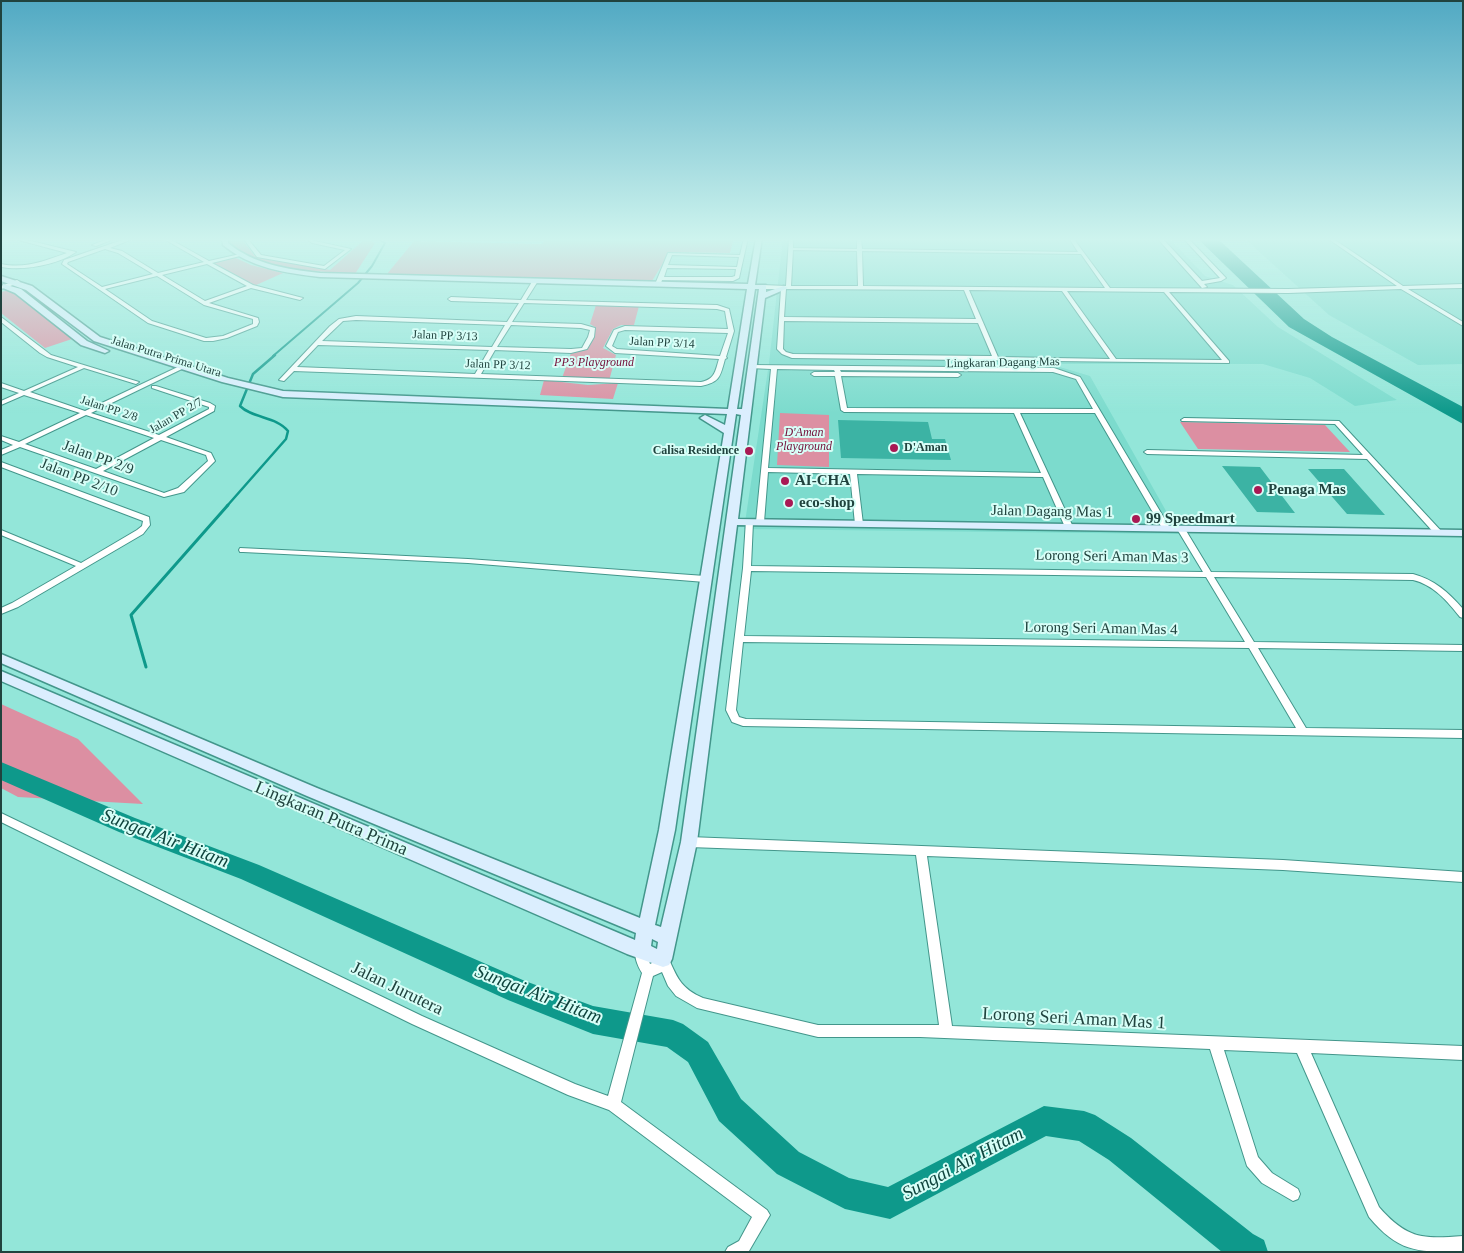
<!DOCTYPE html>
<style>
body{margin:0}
#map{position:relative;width:1464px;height:1253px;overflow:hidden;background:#93e6d9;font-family:"Times New Roman",serif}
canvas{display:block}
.frame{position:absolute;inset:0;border:2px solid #20433e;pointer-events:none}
</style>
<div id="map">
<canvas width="1464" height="1253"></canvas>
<div class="frame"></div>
</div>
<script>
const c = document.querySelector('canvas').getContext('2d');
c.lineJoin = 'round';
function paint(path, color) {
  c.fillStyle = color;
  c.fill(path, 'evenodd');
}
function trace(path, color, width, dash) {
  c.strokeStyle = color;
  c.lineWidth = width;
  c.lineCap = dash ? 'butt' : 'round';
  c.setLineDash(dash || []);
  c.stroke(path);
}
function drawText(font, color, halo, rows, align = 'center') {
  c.font = font + ' "Times New Roman",serif';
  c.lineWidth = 4;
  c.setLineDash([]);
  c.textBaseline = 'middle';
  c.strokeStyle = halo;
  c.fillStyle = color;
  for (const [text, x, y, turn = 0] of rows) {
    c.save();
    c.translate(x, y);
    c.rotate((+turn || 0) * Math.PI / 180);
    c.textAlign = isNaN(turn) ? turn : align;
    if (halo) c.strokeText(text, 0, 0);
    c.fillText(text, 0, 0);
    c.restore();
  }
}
const built = new Path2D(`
 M783 238H1169L1205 276 1233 285 1278 327 1397 400 1355 406 1310 378 1263 364H962L1053 365 1090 376 1179 534 744 529 769 363Z
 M1244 238H1463V364L1418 365 1329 315Z`);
const green = new Path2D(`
 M228 238H241L255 256 330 270 366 238 375 243 355 274 285 269 253 261 227 243Z
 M547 238H734L730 253 670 252 652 281 387 274 414 241 542 244Z
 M234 257 251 265 283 273 254 286 211 262Z
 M10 290 18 295 72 339 45 348 1 313V292Z
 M596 305 639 306 634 325H621L613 329 603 348 616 355 609 381 562 378 571 353 585 349 595 327 590 324Z
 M544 380 588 385 618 383 613 399 540 395Z
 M780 413 829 415V467L777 465Z
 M1180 422 1325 425 1350 452 1198 449Z
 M1 704 78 739 143 804 18 797 1 788Z`);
const water = new Path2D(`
 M1197 238H1217L1304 319 1332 337 1463 407V424L1289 327Z`);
const streamFar2 = new Path2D(`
 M273 356 358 283 372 266 385 243 377 238`);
const streamFar1 = new Path2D(`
 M227 506 286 439 288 431C276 416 253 419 240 406L253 374 275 355`);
const stream = new Path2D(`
 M146 667 131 615 228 505`);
const river = new Path2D(`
 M1 762 135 818 259 865 525 981 593 1006 673 1020 683 1024 708 1042 741 1099 799 1152 849 1178 888 1187 1044 1106 1084 1111 1095 1115 1131 1138 1253 1234 1264 1240 1268 1252H1222L1109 1160 1079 1141 1046 1136 890 1219 845 1209 777 1174 719 1121 688 1062 667 1047 593 1034 508 1000 241 879 119 832 1 780Z`);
const building = new Path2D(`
 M838 420 928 422 932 439H945L951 460 841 458Z
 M1222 466 1260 467 1295 513 1257 512Z
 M1308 469H1344L1385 515 1347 514Z`);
const street = new Path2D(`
 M11 238H19L76 252C57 265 24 271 1 267V264C25 269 44 261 67 253Z
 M110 238H117L96 246 92 245Z
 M128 238H135L110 248 122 251 158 273 204 262 162 238H168L209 261 240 254V256L212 263 253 285 303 298 300 300 251 288 209 303 258 318 259 322 257 326 227 338 213 341H204L148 323 62 264 64 260ZM105 249 118 253 153 274 102 287 67 264 68 262ZM207 264 247 286 205 301 162 275ZM157 276 204 305 253 319V324L223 336 206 338 152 321 105 289Z
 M243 238H247L261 255 324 266 345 250 312 243 305 238H310L315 241 351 249 325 269 257 257Z
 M744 238H748L739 278 733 281 662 280 661 283 656 282 668 253 740 255ZM672 255 739 257 737 267 668 265ZM667 268 736 269 735 276 732 277H664Z
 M789 238H793V248L857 249V238H861L862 249 1078 252 1069 238H1073L1110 288 1288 289 1397 286 1327 238H1332L1403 286 1463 284V288L1408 289 1463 322V326L1401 289 1288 293 1169 292 1229 361V363L792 358 782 354 777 349 781 289H763L760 287 763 285 786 286ZM793 250 857 251 858 286H791ZM862 251 1081 254 1105 288 863 286ZM786 289 964 290 976 319 784 317ZM969 290 1062 291 1110 359 998 357ZM1067 291 1164 292 1222 360 1116 359ZM784 321 978 323 992 356 793 354 786 352 783 349Z
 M1157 238H1162L1202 281 1220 278 1183 238H1188L1226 278 1221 281 1204 284 1207 287 1202 288Z
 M535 279 538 281 526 300 717 305 729 309 734 331 726 357 727 358 725 359C720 377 720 382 701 386L294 371 284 381 279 380 330 326 339 319 356 316 507 322 519 303 451 301 448 299 451 297 521 300 533 280ZM524 303 717 309 725 311 728 329 625 326 614 330 606 346 615 353 719 359C715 372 715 379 701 382L481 374 495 350 571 353 587 349 594 337 595 328 581 324 512 322ZM356 320 505 325 492 347 322 341 343 321ZM511 325 581 328 590 330 588 337 582 348 571 349 497 347ZM625 330 728 333 720 356 617 349 612 346 618 332ZM318 345 489 350 475 374 297 367Z
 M17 280 20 282 19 283 1 289V286Z
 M1 317 51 355 139 382 136 384 84 368 30 392 85 411 182 365H186V367L91 413 159 435 209 409V407L152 388V386H156L210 403 215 406 214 411 166 437 211 453 215 461 184 492 164 497 20 447 1 455V450L13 445 1 440V436L19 442 80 413 24 395 1 405V401L19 393 1 387V383L24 391 78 367 47 357 40 353 1 322ZM86 415 154 438 96 469 25 444ZM161 440 206 455 208 461 178 488 164 493 103 471Z
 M752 365 1054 368 1080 377 1170 528 1166 530 1162 528 1095 413H1020L1073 527 1072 529H1066L1065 527 1043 477 857 474 863 524 859 526 855 524 850 474 768 472 764 522 760 524H757L756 522 771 369 750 368 749 367ZM777 369 834 370 835 372H814L811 374 814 376H835L841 410 844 412 1014 413 1041 473 768 468ZM840 370 1053 372 1076 379 1093 409 847 408 841 376 958 377 961 375 958 373 841 372Z
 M1184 418 1339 421 1443 533 1439 535H1436L1367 459 1147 454 1144 452 1147 450 1363 455 1335 424 1182 421 1181 420Z
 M1 462 149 517 150 525 143 534 18 607 1 614V608L12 603 76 566 1 535V530L81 563 137 530 142 526 143 521 1 467Z
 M746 520H749L753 522 751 566 1203 572 1177 529 1181 527 1185 529 1211 572 1413 574C1435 580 1448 592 1463 609V618L1460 617C1447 601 1434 585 1413 580L1214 577 1254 642 1463 645V651L1258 648 1306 728 1463 730V738L743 726 732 722 726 710 743 568ZM751 571 1206 577 1245 642 744 636ZM743 642 1249 648 1296 728 746 719 739 717 736 710Z
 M240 548 468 559 705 576 709 579 705 582 468 563 243 552H240L239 550Z
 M1 813 422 1016 575 1084 608 1096 642 973C637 965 633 955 637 947L641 945 645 947 650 964C656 962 657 956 663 953L667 955C677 977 680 988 703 998L818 1025H939L916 855 689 847 685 845 683 842 685 839 689 837 1283 860 1463 872V882L1283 870 927 856 952 1026 1463 1046V1060L1311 1053 1379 1207C1407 1239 1422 1239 1463 1236V1252C1418 1252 1399 1253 1369 1217L1297 1053 1224 1050 1258 1157 1272 1173 1298 1189 1300 1194 1298 1199 1293 1201 1262 1183 1247 1166 1210 1049 920 1037H818L697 1008 676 996 668 986 662 972 653 976 621 1102 767 1210 770 1215 767 1220 749 1251 725 1252 728 1247 739 1241 752 1217 609 1110 568 1095 412 1024 1 822Z`);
const secondary = new Path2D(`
 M222 238H228V243C255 265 287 269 320 273L748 284 756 238H762L755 285H766V292L784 286 788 288 765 298 738 519 1463 530V536L737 525 697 842 672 959 669 965 663 967 627 954 1 681V671L635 940 636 933 307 796 1 663V654L317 788 640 918 659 830 724 433 700 418 705 415 725 425 727 414 283 397 222 382 94 341 26 290 1 281V276L32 286 100 337 228 378 283 391 728 409 747 289 320 277C285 273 251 268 223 245ZM755 289H759L742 409H737ZM736 414 741 415 681 842 661 927 655 925 675 830ZM652 939 658 942 657 949 651 946Z
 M3 284 21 289 87 341 109 351 105 353 81 345 15 293 3 288Z`);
const markers = [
 [894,448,5,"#a91954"],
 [749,451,5,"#a91954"],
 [785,481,5,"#a91954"],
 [1258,490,5,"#a91954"],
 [789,503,5,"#a91954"],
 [1136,519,5,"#a91954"]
];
const farStreetnames = [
 ["Jalan PP 3/13",445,336,2],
 ["Jalan PP 3/14",662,343,3],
 ["Jalan Putra Prima Utara",166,357,17],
 ["Lingkaran Dagang Mas",1003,363,-1],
 ["Jalan PP 3/12",498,365,2],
 ["Jalan PP 2/8",109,409,18],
 ["Jalan PP 2/7",176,416,-30]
];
const farParknames = [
 ["PP3 Playground",594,363],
 ["D'Aman",804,433],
 ["Playground",804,447]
];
const farPoinames = [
 ["D'Aman",904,448],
 ["Calisa Residence",739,451,"right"]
];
const streetNames = [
 ["Jalan PP 2/9",98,458,20],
 ["Jalan PP 2/10",79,478,21],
 ["Jalan Dagang Mas 1",1052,512,1],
 ["Lorong Seri Aman Mas 3",1112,557,1],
 ["Lorong Seri Aman Mas 4",1101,629,1]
];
const poiNames = [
 ["AI-CHA",795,481],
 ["Penaga Mas",1268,490],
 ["eco-shop",799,503],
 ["99 Speedmart",1146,519]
];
const nearStreetnames = [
 ["Lingkaran Putra Prima",331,819,23],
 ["Jalan Jurutera",397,989,26],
 ["Lorong Seri Aman Mas 1",1074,1019,3]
];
const nearWaternames = [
 ["Sungai Air Hitam",165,839,21],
 ["Sungai Air Hitam",538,995,21],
 ["Sungai Air Hitam",963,1164,-28]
];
paint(built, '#7cdbcd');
paint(green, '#dc8fa2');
paint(water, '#0e998b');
trace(streamFar2, '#0e998b', 2);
trace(streamFar1, '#0e998b', 2.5);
trace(stream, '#0e998b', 3);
paint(river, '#0e998b');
paint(building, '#3cb3a4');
trace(street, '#43968b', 2);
trace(secondary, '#43968b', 3);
paint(street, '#fff');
paint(secondary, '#dbeefe');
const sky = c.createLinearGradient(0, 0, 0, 413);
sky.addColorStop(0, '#51a9c3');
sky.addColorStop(0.58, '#cef4ee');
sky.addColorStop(1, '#cef4ee00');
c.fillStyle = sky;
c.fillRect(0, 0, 1464, 413);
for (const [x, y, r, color] of markers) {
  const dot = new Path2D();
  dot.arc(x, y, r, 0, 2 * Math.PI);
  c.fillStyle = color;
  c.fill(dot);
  trace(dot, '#d7fef7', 2);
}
drawText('12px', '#20433e', '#d7fef7', farStreetnames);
drawText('italic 12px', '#740e38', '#d7fef7', farParknames);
drawText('bold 12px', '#20433e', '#d7fef7', farPoinames, 'left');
drawText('15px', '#20433e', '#d7fef7', streetNames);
drawText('bold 15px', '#20433e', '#d7fef7', poiNames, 'left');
drawText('18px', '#20433e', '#d7fef7', nearStreetnames);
drawText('italic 19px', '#0f443d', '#d7fef7', nearWaternames);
</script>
